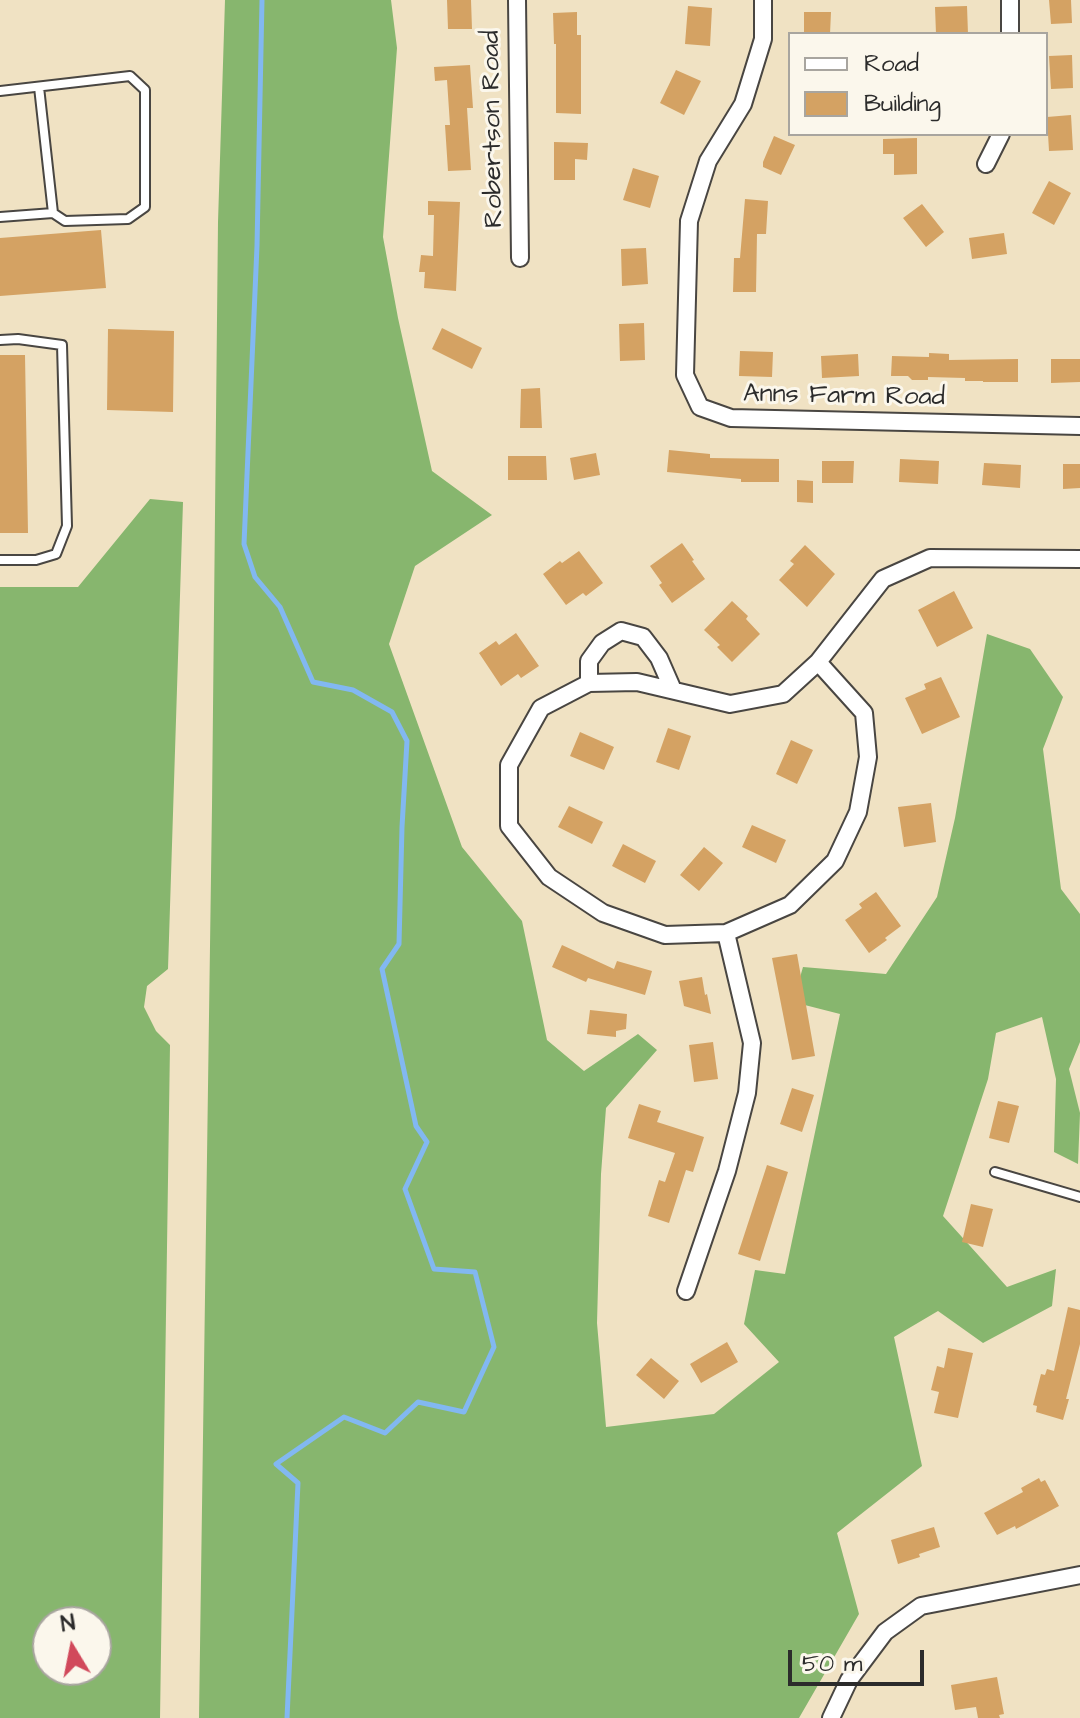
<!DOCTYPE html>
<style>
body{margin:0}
#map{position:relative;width:1080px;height:1718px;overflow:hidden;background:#f0e2c3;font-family:"Architects Daughter",sans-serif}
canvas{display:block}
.legend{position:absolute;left:788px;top:32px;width:260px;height:104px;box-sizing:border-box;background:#fbf7ec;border:2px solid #a8a59f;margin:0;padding:10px 14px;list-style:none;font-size:24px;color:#2b2b2b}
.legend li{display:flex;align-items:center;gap:16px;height:40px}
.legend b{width:40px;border:2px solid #a8a59f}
.north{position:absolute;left:32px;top:1606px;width:80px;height:80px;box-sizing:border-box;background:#fbf7ec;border:2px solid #a8a59f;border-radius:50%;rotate:350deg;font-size:22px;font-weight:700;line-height:32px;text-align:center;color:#2b2b2b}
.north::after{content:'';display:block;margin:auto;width:28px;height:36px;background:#d1495b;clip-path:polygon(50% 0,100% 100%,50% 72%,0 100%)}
.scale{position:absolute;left:788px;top:1650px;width:136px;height:36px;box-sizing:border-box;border:4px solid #2b2b2b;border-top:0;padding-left:10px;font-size:24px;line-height:28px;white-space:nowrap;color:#2b2b2b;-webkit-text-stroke:6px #fbf7ec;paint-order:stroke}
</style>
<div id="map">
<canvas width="1080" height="1718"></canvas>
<ul class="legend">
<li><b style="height:10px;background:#fff"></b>Road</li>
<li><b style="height:22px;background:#d4a263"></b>Building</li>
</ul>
<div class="north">N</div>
<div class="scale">50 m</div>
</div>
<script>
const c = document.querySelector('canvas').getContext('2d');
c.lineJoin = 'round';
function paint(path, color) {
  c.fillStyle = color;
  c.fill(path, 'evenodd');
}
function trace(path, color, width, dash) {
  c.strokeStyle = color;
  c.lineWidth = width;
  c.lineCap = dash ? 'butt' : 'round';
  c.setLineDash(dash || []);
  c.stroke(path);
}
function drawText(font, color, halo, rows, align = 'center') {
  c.font = font + ' "Architects Daughter",sans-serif';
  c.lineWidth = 6;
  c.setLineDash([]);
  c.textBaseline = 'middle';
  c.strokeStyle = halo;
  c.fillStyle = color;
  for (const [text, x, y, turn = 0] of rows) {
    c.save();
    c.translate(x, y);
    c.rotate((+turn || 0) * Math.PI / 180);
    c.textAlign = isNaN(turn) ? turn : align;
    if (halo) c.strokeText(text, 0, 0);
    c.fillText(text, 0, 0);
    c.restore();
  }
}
const forest = new Path2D(`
 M225 0H391L397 48 383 237 398 318 432 471 492 515 415 566 389 644 462 847 522 921 547 1040 584 1071 638 1034 657 1050 606 1108 601 1174 597 1323 606 1427 714 1414 779 1362 744 1324 755 1270 785 1274 840 1014 793 1002 803 967 886 974 937 897 955 818 987 634 1030 649 1063 697 1043 749 1061 889 1080 914V1042L1069 1069 1080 1113 1078 1164 1054 1152 1056 1079 1042 1017 996 1033 988 1079 943 1216 1007 1287 1056 1269 1052 1306 983 1343 938 1311 894 1337 922 1466 837 1533 859 1614 799 1718H199L212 806 218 222Z
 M150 499 183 502 168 969 147 986 144 1007 156 1031 170 1045 160 1718H0V587H78ZM48 1622H96V1670H48Z`);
const stream = new Path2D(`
 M262 0 257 246 244 544 255 577 280 607 313 682 353 690 392 712 407 741 402 827 399 944 382 969 416 1126 427 1142 405 1189 434 1269 475 1272 494 1347 464 1412 418 1402 385 1433 344 1417 276 1464 298 1483 287 1718`);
const building = new Path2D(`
 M447 0H471L472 29H448Z
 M1049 0H1071L1072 23 1051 24Z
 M688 6 712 8 710 46 685 44Z
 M967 6 968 34H936L935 7Z
 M577 12V35H581V114L556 113V44H554L553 13Z
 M804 12H831L830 34H804Z
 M1072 55 1073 88 1051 89 1049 56Z
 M470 65 473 108H467L471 170 448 171 445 125H450L447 80 435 81 434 67Z
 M676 70 701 81 684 115 660 103Z
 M1071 115 1073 150 1049 151 1047 117Z
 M774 136 795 145 781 175 763 167V162Z
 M917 138V174L894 175V154H883V139Z
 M554 142 588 143 587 160 575 159V180H554Z
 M633 168 659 176 650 208 623 200Z
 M1049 181 1071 193 1054 225 1032 213Z
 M745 199 768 201 766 234H757L756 292H733L734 258H740Z
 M428 201 460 202 456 291 424 288 425 272H419L421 255 433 256 434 215H428Z
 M922 204 944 232 926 247 903 218Z
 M101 230 106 288 0 296V238Z
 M1004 233 1007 254 972 259 969 238Z
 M646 248 648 284 622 286 621 249Z
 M644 323 645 360 620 361 619 324Z
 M442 328 482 348 472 369 432 349Z
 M108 329 174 331 173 412 107 410Z
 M740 351 773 352 772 377 739 376Z
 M929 353 949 354V360L1018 359V382H983V381H965V378L928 377V380H912L908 376H891L892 356 929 357Z
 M858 354 859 376 822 378 821 356Z
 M0 355H25L28 533H0Z
 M1051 359H1080V382L1051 383Z
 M540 388 542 428H520L521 389Z
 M669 450 710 454V458L779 459V482H741V479L667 472Z
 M596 453 600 475 574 480 570 458Z
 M508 456H546L547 480H508Z
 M900 459 939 461 938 484 899 482Z
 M822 461H854L853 483H822Z
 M984 463 1021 465 1020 488 982 485Z
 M1063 464H1080V488L1063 489Z
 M797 480 813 481V503L797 502Z
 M682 543 694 560 692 561 705 579 672 603 659 585 662 583 650 566Z
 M805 545 835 574 807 607 779 580 794 564 790 561Z
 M579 551 603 583 586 596 583 593 566 605 543 574 560 561 562 563Z
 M954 591 973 628 937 647 918 610Z
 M732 601 748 616 746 619 760 634 732 662 717 647 720 645 704 630Z
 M516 633 539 666 521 678 518 674 501 686 479 653 496 641 499 645Z
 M941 677 960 717 922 734 905 698 926 689 924 684Z
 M668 728 691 736 679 770 656 762Z
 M580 732 614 747 604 770 570 756Z
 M791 740 813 750 797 784 776 774Z
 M931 803 936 842 904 847 898 807Z
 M569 806 603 822 592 844 558 827Z
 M752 825 786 840 776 863 742 847Z
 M623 844 656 861 645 883 612 866Z
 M704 847 723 863 699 891 680 875Z
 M876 892 901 926 885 938 887 940 869 953 845 920 862 908 859 904Z
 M562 945 614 969 617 961 652 971 645 995 588 978 586 982 552 967Z
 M797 954 815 1056 792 1060 772 958Z
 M702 977 705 995 707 994 711 1014 684 1006 679 981Z
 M590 1010 627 1014 626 1029 616 1031V1037L587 1034Z
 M713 1042 718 1079 694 1082 689 1045Z
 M792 1088 814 1095 802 1132 780 1124Z
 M998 1101 1019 1106 1009 1143 989 1138Z
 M639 1104 661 1111 657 1122 704 1137 693 1172 686 1170 669 1223 648 1216 659 1180 665 1182 675 1153 628 1138Z
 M767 1165 788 1172 760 1261 738 1254Z
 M971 1204 993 1209 983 1247 962 1242Z
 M1068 1307 1080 1310V1344L1066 1399H1069L1063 1420 1036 1412 1037 1406 1033 1405 1041 1374 1045 1375 1047 1369 1054 1371Z
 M727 1342 738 1362 701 1383 690 1364Z
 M948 1348 973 1353 958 1418 934 1413 939 1392 931 1390 937 1366 944 1368Z
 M651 1358 679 1381 664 1399 636 1375Z
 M1039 1478 1041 1482 1045 1480 1059 1506 1016 1529 1015 1526 997 1535 984 1513 1023 1492 1021 1488Z
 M934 1527 940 1547 919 1554 920 1557 898 1564 891 1540Z
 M997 1677 1004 1714 999 1715 1000 1718H978L976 1707 955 1710 951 1685Z`);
const lane = new Path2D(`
 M0 91 130 76 145 90V207L128 219 65 221 53 213 39 87
 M0 217 53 213
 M0 340 18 339 62 345 67 526 56 554 36 560H0
 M995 1172 1080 1197`);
const street = new Path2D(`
 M517 0 520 258
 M763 0V39L743 104 708 161 689 221 685 375 700 407 731 418 1080 426
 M1010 0V34
 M986 164 1001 134
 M818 662 864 713 868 757 858 812 835 861 790 905 726 933 665 935 603 913 549 877 509 826V765L541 708 589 683 637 682 730 704 783 694 818 662 883 579 930 558 1080 559
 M589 683V661L602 643 621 631 643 637 659 658 673 690
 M686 1291 727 1171 747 1093 752 1043 726 933
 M831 1718 849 1680 885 1632 921 1606 1080 1575`);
const streetNames = [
 ["Robertson Road",494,129,-91],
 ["Anns Farm Road",844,397,1]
];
paint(forest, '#87b66e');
trace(stream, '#82b8f1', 5);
paint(building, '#d4a263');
trace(lane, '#494642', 12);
trace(street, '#494642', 20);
trace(lane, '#fff', 8);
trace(street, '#fff', 16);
drawText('26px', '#2b2b2b', '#fbf7ec', streetNames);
</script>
